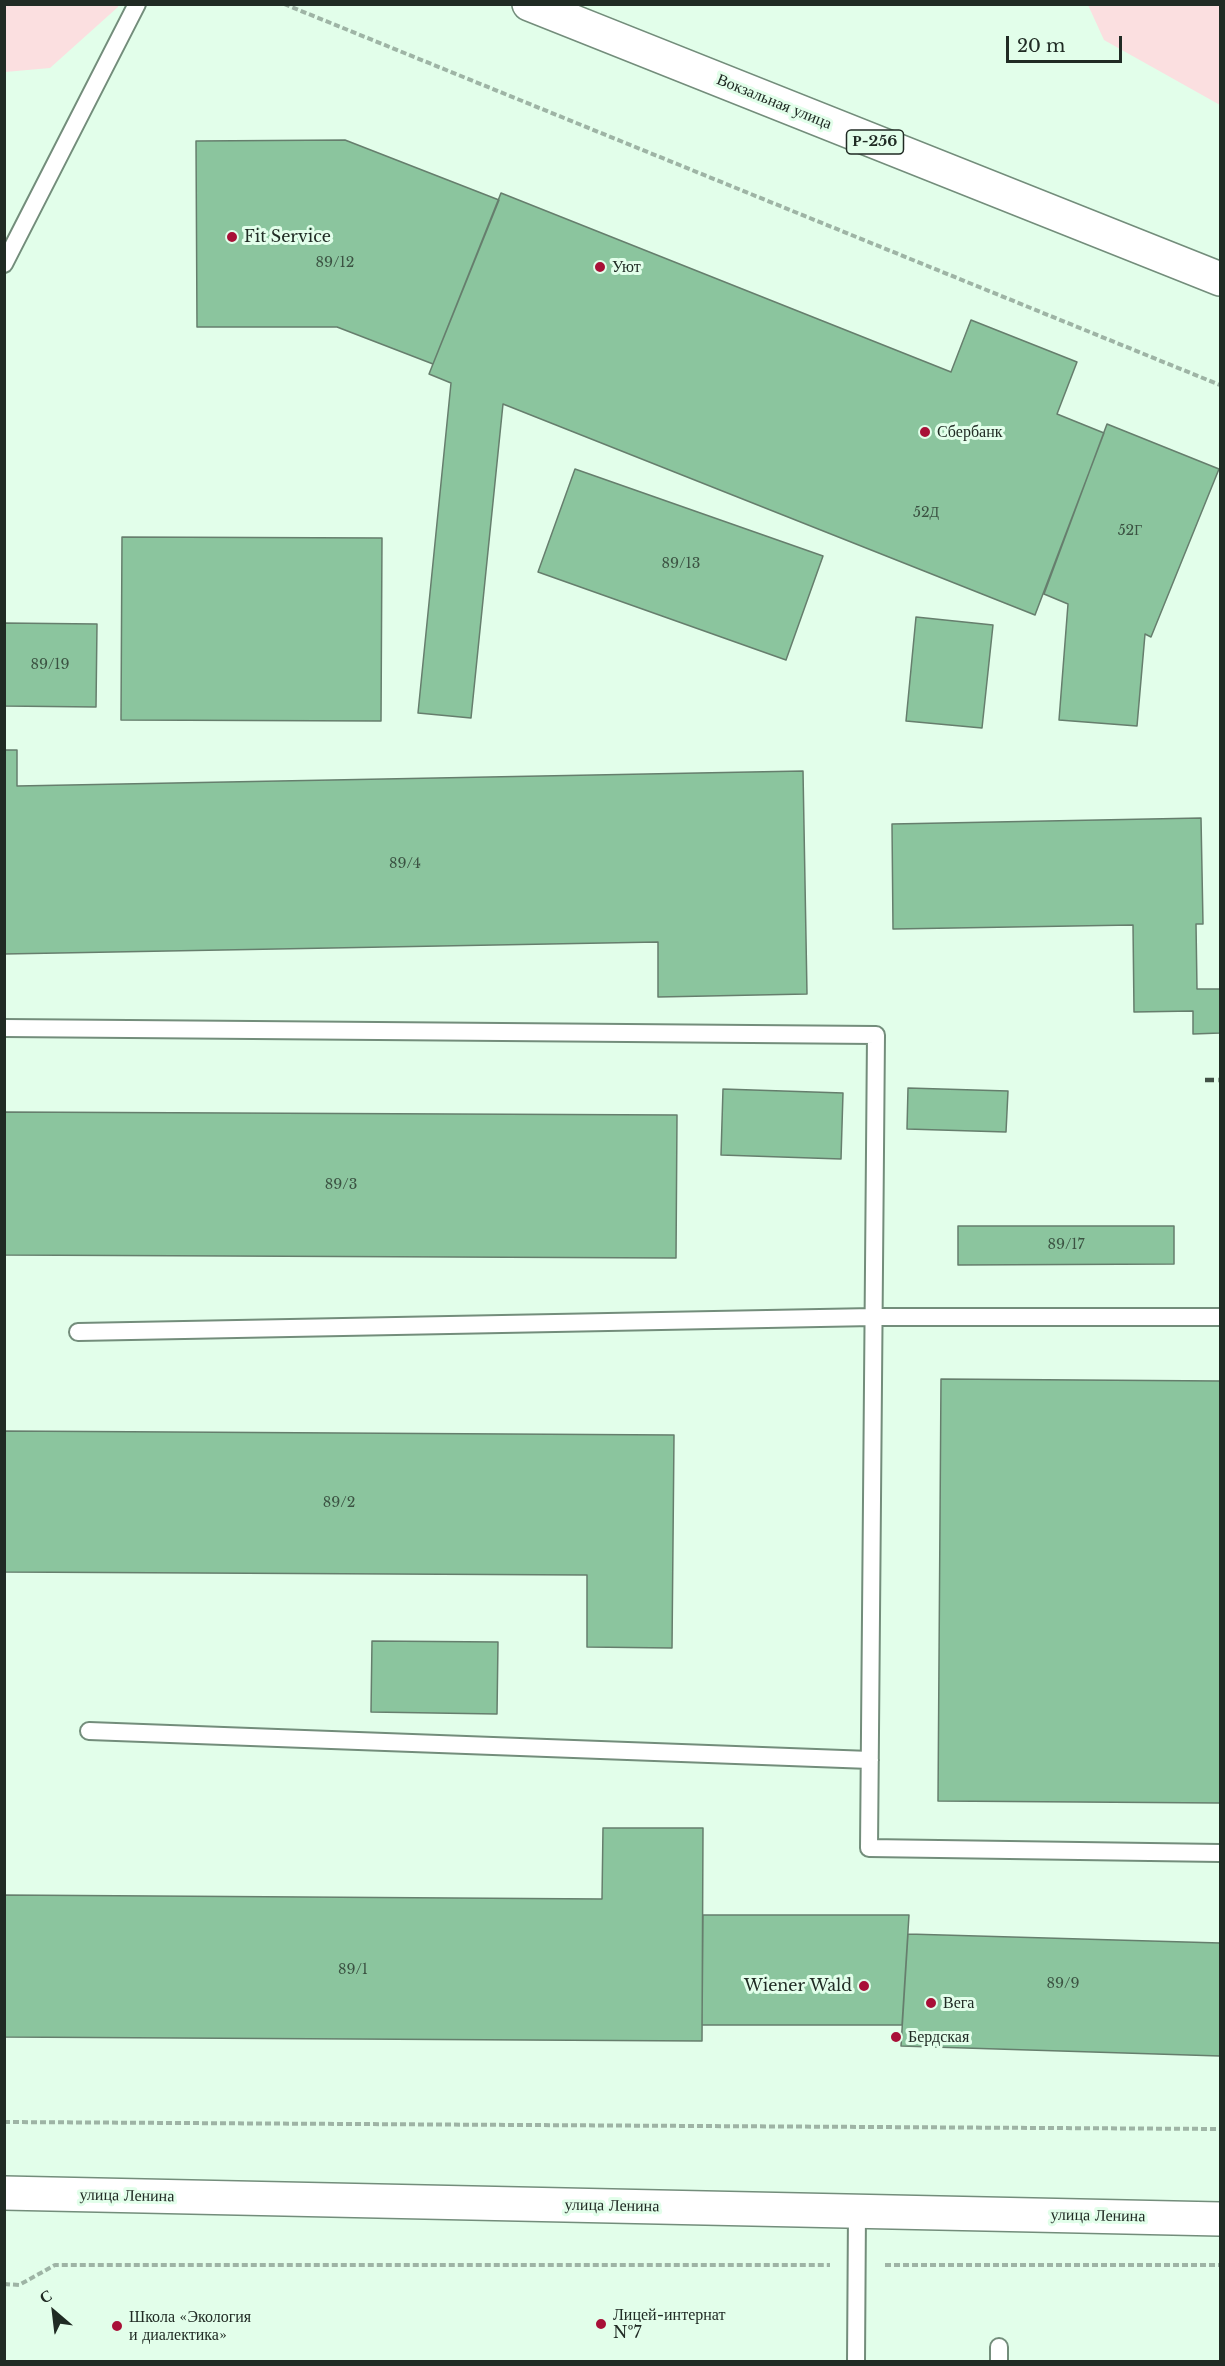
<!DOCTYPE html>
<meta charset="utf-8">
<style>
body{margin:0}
#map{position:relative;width:1225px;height:2366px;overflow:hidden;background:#e2feea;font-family:"Libre Baskerville",serif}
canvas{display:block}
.frame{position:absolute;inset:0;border:6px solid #202b24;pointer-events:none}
.north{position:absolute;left:24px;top:2282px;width:60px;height:60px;-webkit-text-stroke:4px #e2feea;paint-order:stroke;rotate:332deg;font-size:16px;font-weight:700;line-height:24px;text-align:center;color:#202b24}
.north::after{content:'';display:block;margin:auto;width:21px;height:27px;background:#202b24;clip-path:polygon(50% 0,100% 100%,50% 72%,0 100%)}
.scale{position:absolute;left:1006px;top:36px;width:116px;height:27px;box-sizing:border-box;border:3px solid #202b24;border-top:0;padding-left:8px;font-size:18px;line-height:21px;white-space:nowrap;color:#202b24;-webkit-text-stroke:4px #e2feea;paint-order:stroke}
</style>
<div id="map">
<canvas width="1225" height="2366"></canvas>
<div class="frame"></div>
<div class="north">С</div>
<div class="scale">20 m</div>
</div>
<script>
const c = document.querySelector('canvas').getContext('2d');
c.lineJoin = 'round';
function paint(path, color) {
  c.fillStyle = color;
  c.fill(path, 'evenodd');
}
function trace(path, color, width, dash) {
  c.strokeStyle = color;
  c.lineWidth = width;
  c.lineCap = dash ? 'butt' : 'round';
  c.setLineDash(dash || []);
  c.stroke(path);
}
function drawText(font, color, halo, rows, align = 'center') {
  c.font = font + ' "Libre Baskerville",serif';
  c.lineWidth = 6;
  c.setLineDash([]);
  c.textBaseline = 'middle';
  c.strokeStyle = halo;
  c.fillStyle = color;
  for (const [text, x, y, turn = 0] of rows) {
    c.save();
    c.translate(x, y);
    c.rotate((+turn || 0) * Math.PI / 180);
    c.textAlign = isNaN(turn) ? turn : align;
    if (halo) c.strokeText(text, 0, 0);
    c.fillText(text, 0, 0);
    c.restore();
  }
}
const green = new Path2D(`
 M5 4H118V7L50 68 5 72Z
 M1088 5H1220V105L1104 40Z`);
const building = new Path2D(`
 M345 140 499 200 433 364 337 327H197L196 141Z
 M501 193 951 372 971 320 1077 362 1057 414 1104 433 1035 615 503 404 471 718 418 713 451 383 429 374Z
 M1107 424 1219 469 1151 637 1145 634 1137 726 1059 720 1068 604 1044 594Z
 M575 469 823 556 786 660 538 572Z
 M122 537 382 538 381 721 121 720Z
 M916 617 993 625 982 728 906 721Z
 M4 623 97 624 96 707 4 706Z
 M4 750H17V786L803 771 807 994 658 997V942L4 954Z
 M1201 818 1203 924H1196L1197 989H1220V1033L1193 1034V1011L1134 1012 1133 925 893 929 892 824Z
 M908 1088 1008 1091 1006 1132 907 1129Z
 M723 1089 843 1093 841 1159 721 1155Z
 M4 1112 677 1115 676 1258 4 1255Z
 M958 1226H1174V1264L958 1265Z
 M941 1379 1220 1381V1803L938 1801Z
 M4 1431 674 1435 672 1648 587 1647V1575L4 1572Z
 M372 1641 498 1642 497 1714 371 1712Z
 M603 1828H703L702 2041 4 2037V1895L602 1899Z
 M703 1915H909L902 2025H702Z
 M908 1934 1220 1943V2056L901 2046Z`);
const path = new Path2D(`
 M284 4 1220 385
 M4 2122 1220 2129
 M885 2265H1220
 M4 2284 19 2285 55 2265H830`);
const service = new Path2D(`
 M4 264 137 4
 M4 1028 876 1035 869 1848 1220 1853
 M78 1332 873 1317H1220
 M89 1731 870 1760
 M999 2347V2362
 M856 2362 857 2211`);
const secondary = new Path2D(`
 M4 2193 1220 2219`);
const trunk = new Path2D(`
 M529 4 1220 279`);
const rail = new Path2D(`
 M1205 1080H1220`);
const markers = [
 [232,237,6,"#a81037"],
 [600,267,6,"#a81037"],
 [925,432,6,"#a81037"],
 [864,1986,6,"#a81037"],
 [931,2003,6,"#a81037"],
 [896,2037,6,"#a81037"],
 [601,2324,6,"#a81037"],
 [117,2326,6,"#a81037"]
];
const numberNames = [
 ["89/12",335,263],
 ["52Д",926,513],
 ["52Г",1130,531],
 ["89/13",681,564],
 ["89/19",50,665],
 ["89/4",405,864],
 ["89/3",341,1185],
 ["89/17",1066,1245],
 ["89/2",339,1503],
 ["89/1",353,1970],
 ["89/9",1063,1984]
];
const shields = [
 [875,142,57]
];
const shieldNames = [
 ["Р-256",875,142]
];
const streetNames = [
 ["Вокзальная улица",774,102,22],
 ["улица Ленина",127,2196,1],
 ["улица Ленина",612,2206,1],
 ["улица Ленина",1098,2216,1]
];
const poiNames = [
 ["Fit Service",244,237],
 ["Уют",612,267],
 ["Сбербанк",937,432],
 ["Wiener Wald",852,1986,"right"],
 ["Вега",943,2003],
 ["Бердская",908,2037],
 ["Лицей-интернат",613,2315],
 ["№7",613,2333],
 ["Школа «Экология",129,2317],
 ["и диалектика»",129,2335]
];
paint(green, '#fbdfe0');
paint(building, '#8bc59e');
trace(building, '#667e6d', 1.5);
trace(service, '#738d7b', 20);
trace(secondary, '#738d7b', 36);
trace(trunk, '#738d7b', 36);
trace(path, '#9eb4a5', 4, [6, 3]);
trace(service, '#fff', 16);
trace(secondary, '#fff', 33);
trace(trunk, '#fff', 33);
trace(rail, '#425046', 4.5, [9, 4.5]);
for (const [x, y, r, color] of markers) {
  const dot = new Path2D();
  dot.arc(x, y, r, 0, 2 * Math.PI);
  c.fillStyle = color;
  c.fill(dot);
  trace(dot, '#e2feea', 2);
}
drawText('14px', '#3b5242', null, numberNames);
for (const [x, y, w] of shields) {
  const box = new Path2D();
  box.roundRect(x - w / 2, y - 12, w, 24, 4.5);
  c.fillStyle = '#e2feea';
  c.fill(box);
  trace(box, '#202b24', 1.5);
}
drawText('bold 15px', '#202b24', null, shieldNames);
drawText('16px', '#202b24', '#e2feea', streetNames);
drawText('16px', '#202b24', '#e2feea', poiNames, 'left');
</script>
